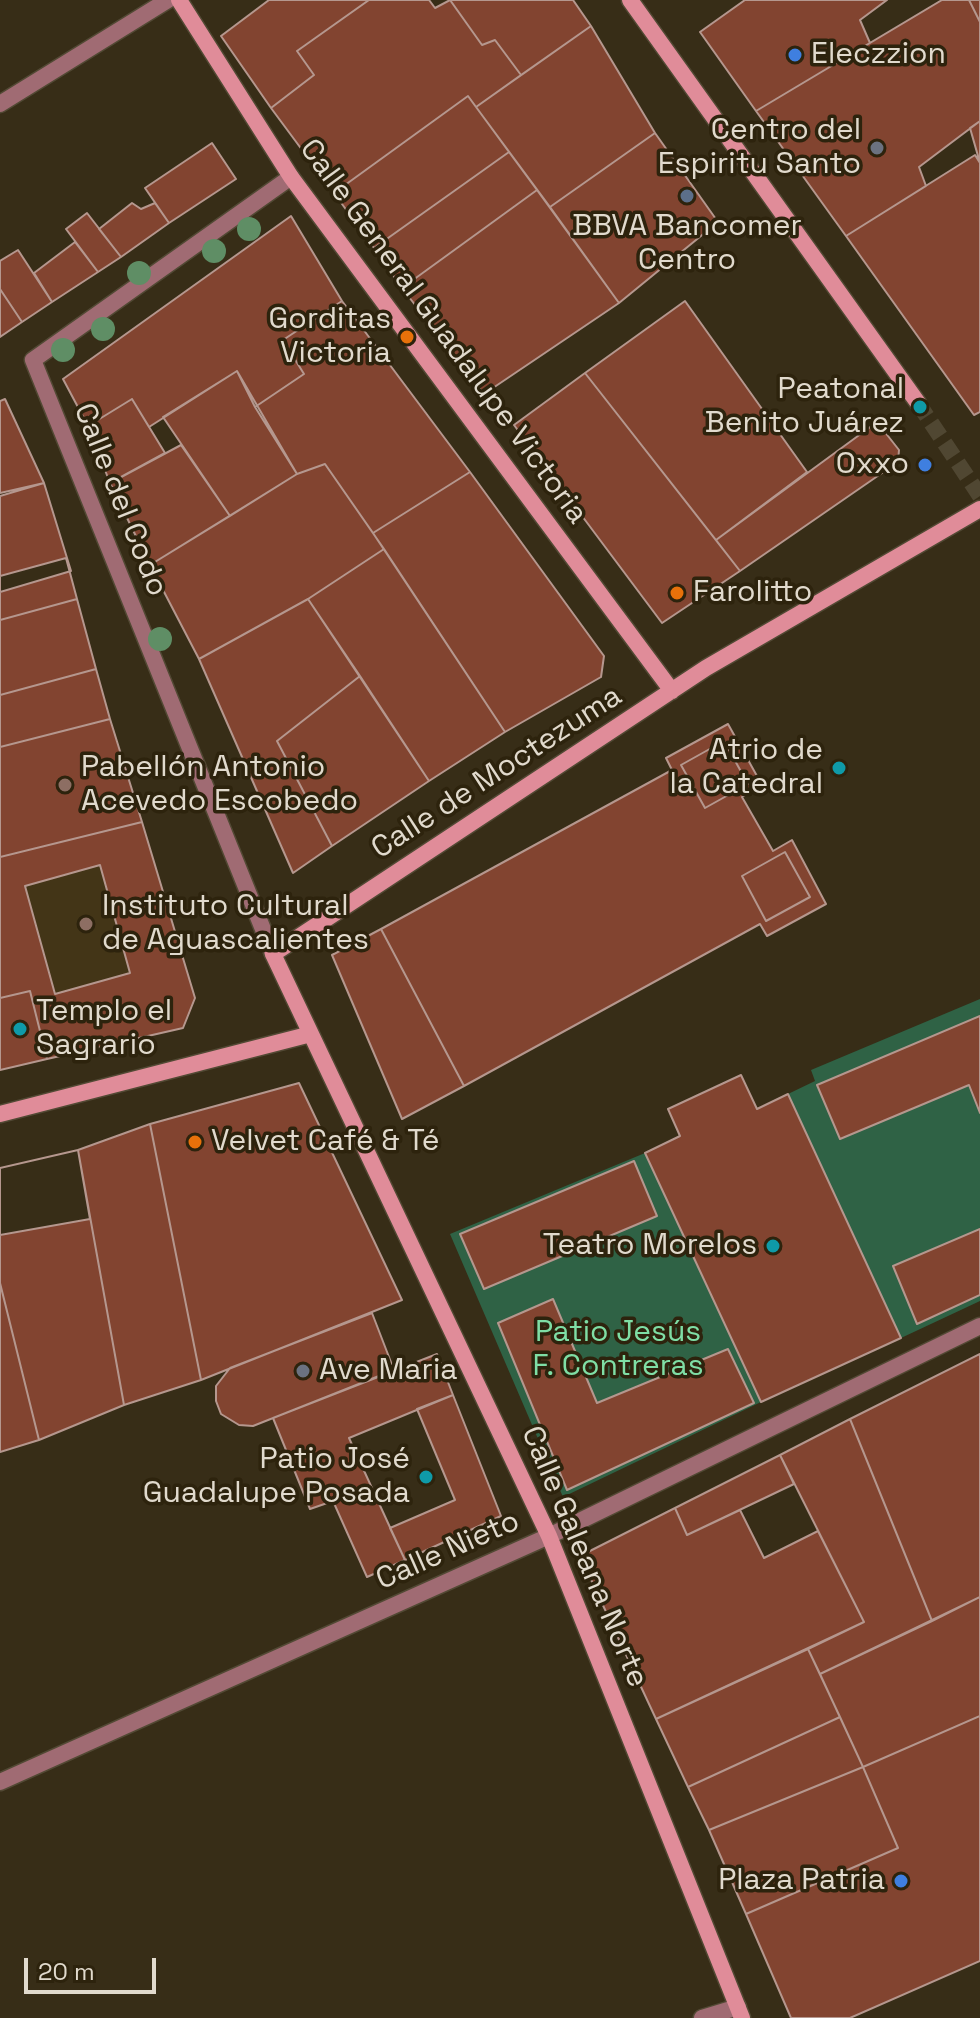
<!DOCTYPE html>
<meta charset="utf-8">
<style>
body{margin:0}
#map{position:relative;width:980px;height:2018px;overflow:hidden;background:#372d17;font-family:"Space Grotesk",sans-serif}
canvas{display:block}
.scale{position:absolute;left:24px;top:1958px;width:132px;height:36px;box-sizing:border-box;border:4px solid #e1dacd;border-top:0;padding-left:10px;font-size:24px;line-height:28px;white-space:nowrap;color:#e1dacd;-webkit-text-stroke:6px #2d230d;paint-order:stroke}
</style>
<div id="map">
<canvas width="980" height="2018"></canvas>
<div class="scale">20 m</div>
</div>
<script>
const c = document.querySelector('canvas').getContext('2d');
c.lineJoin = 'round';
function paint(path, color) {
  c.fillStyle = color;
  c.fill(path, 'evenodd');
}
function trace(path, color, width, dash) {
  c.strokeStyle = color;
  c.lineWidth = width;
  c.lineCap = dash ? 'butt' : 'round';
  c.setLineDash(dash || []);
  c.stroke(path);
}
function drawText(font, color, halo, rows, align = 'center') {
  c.font = font + ' "Space Grotesk",sans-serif';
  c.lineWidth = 7;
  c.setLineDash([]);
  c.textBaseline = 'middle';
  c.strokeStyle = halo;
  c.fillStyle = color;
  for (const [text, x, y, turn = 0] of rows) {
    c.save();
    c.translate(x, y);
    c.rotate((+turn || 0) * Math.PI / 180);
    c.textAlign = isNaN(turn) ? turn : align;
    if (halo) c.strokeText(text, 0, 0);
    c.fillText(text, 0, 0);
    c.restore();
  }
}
const built = new Path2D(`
 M142 822 195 998 183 1028 47 1059 0 857Z`);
const green = new Path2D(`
 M980 999V1301L901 1338 788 1094 815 1081 811 1070Z
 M645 1153 761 1402 563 1497 450 1234Z`);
const building = new Path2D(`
 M269 0H369L297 51 314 75 271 108 221 36Z
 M369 0H429L435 8 450 0 482 45 495 40 521 75 476 107 468 96 334 193 271 108 314 75 297 51Z
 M450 0H573L591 26 521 75 495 40 482 45Z
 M745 0H887L860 20 870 43 756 111 700 32Z
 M942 0H969L980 22V121L919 167 926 186 846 236 756 111Z
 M969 0H980V22Z
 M591 26 655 133 550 207 476 107Z
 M468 96 509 152 374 248 334 193Z
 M980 121V163L970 128Z
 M655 133 718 222 619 303 550 207Z
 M212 143 236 179 169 223 145 188Z
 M509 152 537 190 402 288 374 248Z
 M975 155 980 163V412L974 415 846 236Z
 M537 190 619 303 484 394 402 288Z
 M132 203 141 209 155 203 169 223 121 257 99 229Z
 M87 213 121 257 98 272 66 229Z
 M291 216 342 301 283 340 304 374 255 407 237 371 149 427 132 399 88 426 63 379Z
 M75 242 98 272 52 302 34 273Z
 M18 250 52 302 22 322 0 289V261Z
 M0 289 22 322 0 337Z
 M342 301 470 472 373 533 325 464 297 474 255 407 304 374 283 340Z
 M685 301 807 472 716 540 585 373Z
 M237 371 297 474 230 516 163 417Z
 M585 373 740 571 662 623 514 425Z
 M5 399 44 483 0 493V401Z
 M132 399 165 453 110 483 88 426Z
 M877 422 899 450 898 462 740 571 716 540Z
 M181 445 230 516 150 565 110 483Z
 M325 464 384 549 308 599 199 659 150 565 297 474Z
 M470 472 604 656 601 677 505 732 373 533Z
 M44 483 71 571 0 592V496Z
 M384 549 505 732 429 781 308 599Z
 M66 558 77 599 0 620V576Z
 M77 599 96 669 0 695V620Z
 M308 599 360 676 277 741 332 846 293 873 199 659Z
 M96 669 110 719 0 747V695Z
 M360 676 429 781 332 846 277 741Z
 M110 719 142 822 0 857V747Z
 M728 724 762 785 742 797 773 851 792 840 826 904 767 936 760 924 464 1086 381 929 672 770 666 758ZM724 741 748 784 705 808 681 765ZM785 852 810 897 766 921 742 876Z
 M724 741 748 784 705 808 681 765Z
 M142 822 195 998 183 1028 47 1059 30 991 0 998V857ZM100 865 130 973 55 994 25 886Z
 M785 852 810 897 766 921 742 876Z
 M381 929 464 1086 402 1119 332 955Z
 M30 991 47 1059 0 1070V998Z
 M980 1016V1113L969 1085 840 1139 817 1085Z
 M741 1075 757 1109 788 1094 901 1338 761 1402 645 1153 680 1136 668 1109Z
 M299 1083 402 1300 201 1380 150 1124Z
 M150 1124 201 1380 124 1405 78 1150Z
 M78 1150 124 1405 39 1440 0 1283V1168Z
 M78 1150 90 1219 0 1235V1168Z
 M634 1161 657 1216 484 1289 460 1234Z
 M980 1229V1295L917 1324 893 1266Z
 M0 1283 39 1440 0 1452Z
 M553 1299 597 1403 728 1349 754 1403 567 1490 498 1323Z
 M372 1313 394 1370 253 1426 239 1425 221 1414 216 1401V1386L230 1368Z
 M437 1354 453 1395 349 1438 405 1560 367 1577 333 1501 310 1509 273 1418Z
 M980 1354V1597L932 1621 850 1419Z
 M453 1395 501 1516 405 1560 390 1528 455 1500 417 1409Z
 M850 1419 932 1621 820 1674 808 1649 864 1622 780 1455Z
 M780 1455 794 1484 687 1535 675 1508Z
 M675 1508 687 1535 740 1510 764 1558 818 1531 864 1622 656 1719 580 1556Z
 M980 1597V1716L863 1767 820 1674Z
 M808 1649 840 1717 688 1787 656 1719Z
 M980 1716V1961L850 2018H791L746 1914 898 1848 863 1767Z
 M840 1717 863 1767 709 1830 688 1787Z
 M863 1767 898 1848 746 1914 709 1830Z`);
const secondaryTunnel = new Path2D(`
 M918 403 980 496`);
const street = new Path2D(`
 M0 104 168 0
 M273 954 33 360 291 177
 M0 1782 549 1536 980 1326
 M702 2018 738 2007`);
const secondary = new Path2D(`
 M179 0 291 177 672 691
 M630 0 918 403
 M0 1114 311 1034
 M742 2018 549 1536 273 954 706 668 980 509`);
const trees = [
 [249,229],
 [214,251],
 [139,273],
 [103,329],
 [63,350],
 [160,639]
];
const markers = [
 [795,55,8,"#3f7fe0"],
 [877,148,8,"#6b7280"],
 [687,196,8,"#5c6f8a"],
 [407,337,8,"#e8710a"],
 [920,407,8,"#0f9aa8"],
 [925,465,8,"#3f7fe0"],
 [677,593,8,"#e8710a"],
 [839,768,8,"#0f9aa8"],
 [65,785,8,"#8d6e63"],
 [86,924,8,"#8d6e63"],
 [20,1029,8,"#0f9aa8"],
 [195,1142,8,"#e8710a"],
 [773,1246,8,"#0f9aa8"],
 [303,1371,8,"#6b7280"],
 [426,1477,8,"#0f9aa8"],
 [901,1881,8,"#3f7fe0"]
];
const poiNames = [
 ["Eleczzion",811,55,"left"],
 ["Centro del",861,131],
 ["Espiritu Santo",861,165],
 ["BBVA Bancomer",687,227,"center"],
 ["Centro",687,261,"center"],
 ["Gorditas",391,320],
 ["Victoria",391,354],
 ["Peatonal",904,390],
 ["Benito Juárez",904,424],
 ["Oxxo",909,465],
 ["Farolitto",693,593,"left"],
 ["Atrio de",823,751],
 ["la Catedral",823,785],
 ["Pabellón Antonio",81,768,"left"],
 ["Acevedo Escobedo",81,802,"left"],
 ["Instituto Cultural",102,907,"left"],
 ["de Aguascalientes",102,941,"left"],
 ["Templo el",36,1012,"left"],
 ["Sagrario",36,1046,"left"],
 ["Velvet Café & Té",211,1142,"left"],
 ["Teatro Morelos",757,1246],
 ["Ave Maria",319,1371,"left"],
 ["Patio José",410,1460],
 ["Guadalupe Posada",410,1494],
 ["Plaza Patria",885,1881]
];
const streetNames = [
 ["Calle General Guadalupe Victoria",443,332,54],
 ["Calle del Codo",120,500,68],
 ["Calle de Moctezuma",497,773,-33],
 ["Calle Nieto",448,1551,-24],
 ["Calle Galeana Norte",584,1557,67]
];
const parkNames = [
 ["Patio Jesús",618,1333],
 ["F. Contreras",618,1367]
];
paint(built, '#433517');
paint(green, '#2f6245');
paint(building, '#824430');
trace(building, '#b5978e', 2);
trace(secondaryTunnel, '#504732', 16, [16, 8]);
trace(street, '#524934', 19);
trace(secondary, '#524934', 19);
trace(street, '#a06b73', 16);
trace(secondary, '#e08c99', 16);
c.fillStyle = '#5f8e65';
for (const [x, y] of trees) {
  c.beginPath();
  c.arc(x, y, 12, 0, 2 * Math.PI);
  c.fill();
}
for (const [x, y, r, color] of markers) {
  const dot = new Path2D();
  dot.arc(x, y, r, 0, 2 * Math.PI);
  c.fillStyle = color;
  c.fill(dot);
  trace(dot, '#2d230d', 3);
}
drawText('30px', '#e1dacd', '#2d230d', poiNames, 'right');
drawText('30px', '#e1dacd', '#2d230d', streetNames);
drawText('30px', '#7fdea5', '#2d230d', parkNames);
</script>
